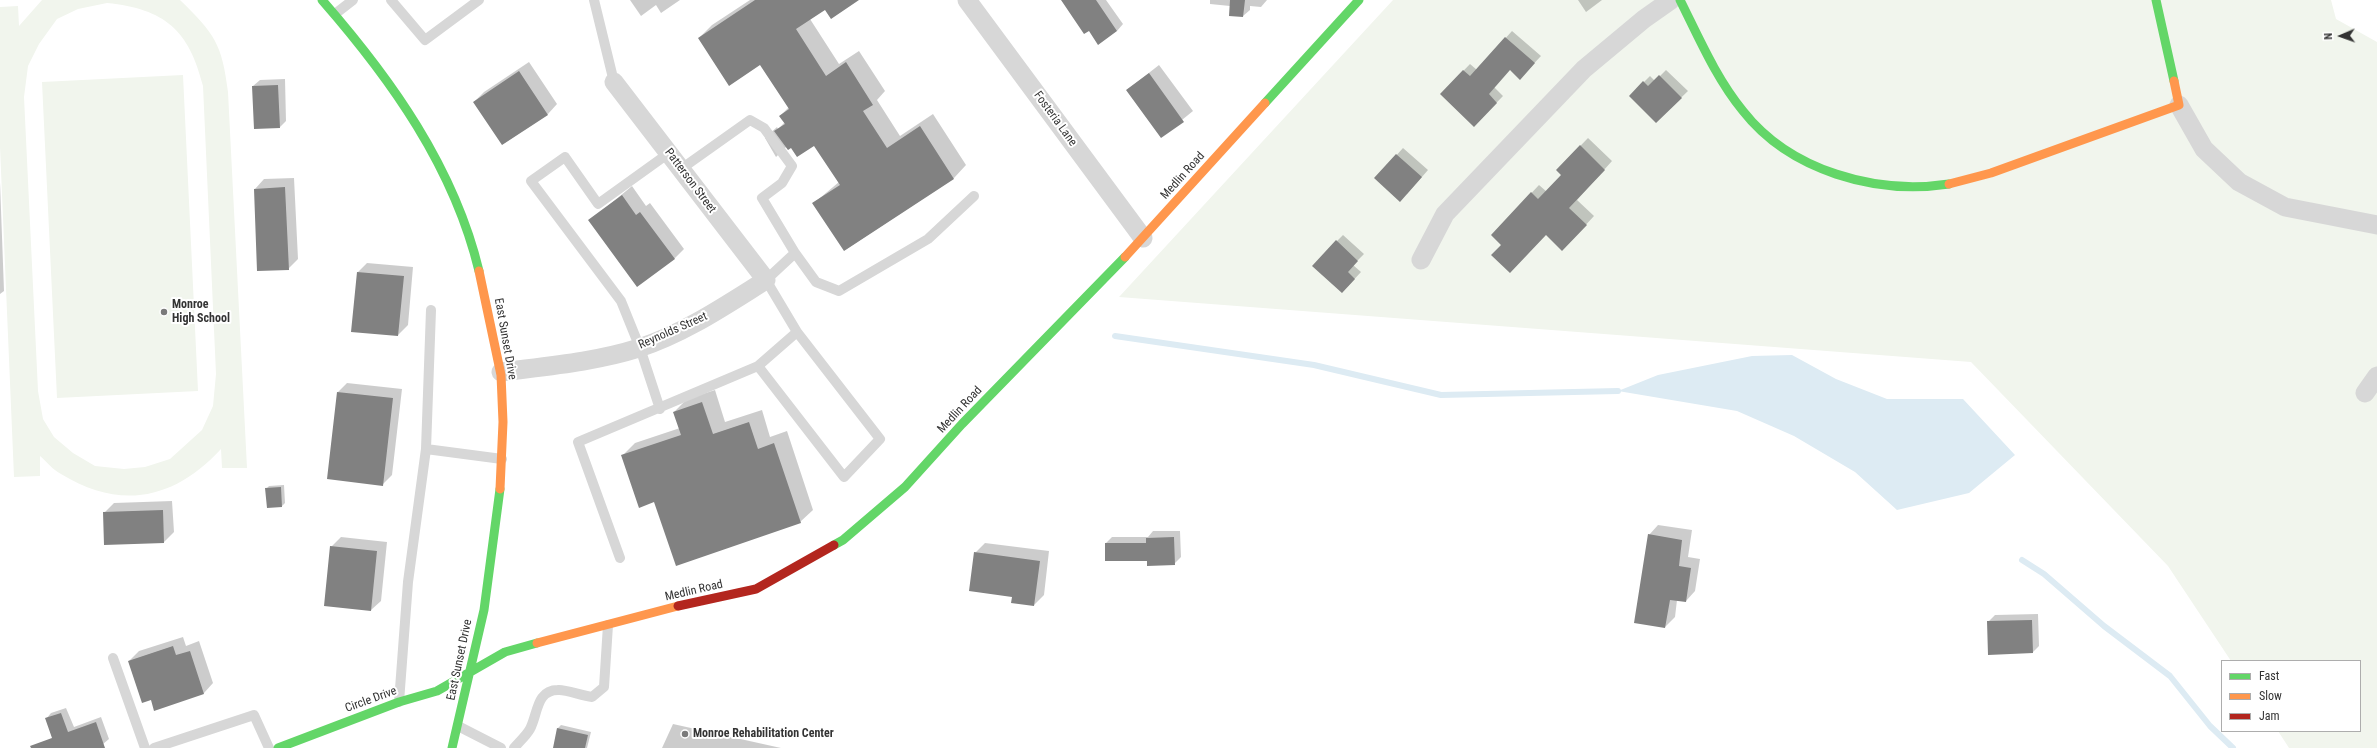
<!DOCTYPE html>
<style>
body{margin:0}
#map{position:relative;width:2377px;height:748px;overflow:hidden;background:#fff;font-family:"Roboto Condensed",sans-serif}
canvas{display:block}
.legend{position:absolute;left:2221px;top:660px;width:140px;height:72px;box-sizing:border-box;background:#fff;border:1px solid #adadad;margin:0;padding:5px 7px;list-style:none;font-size:12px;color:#333}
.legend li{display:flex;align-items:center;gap:8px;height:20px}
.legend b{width:20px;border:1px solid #adadad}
.north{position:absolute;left:2321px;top:16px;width:40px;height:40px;-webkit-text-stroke:3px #fff;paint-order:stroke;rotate:268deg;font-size:11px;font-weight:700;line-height:16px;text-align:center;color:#333}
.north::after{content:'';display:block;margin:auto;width:14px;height:18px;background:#333;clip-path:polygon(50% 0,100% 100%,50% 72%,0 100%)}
</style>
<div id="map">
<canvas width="2377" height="748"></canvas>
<ul class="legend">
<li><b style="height:5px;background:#63d668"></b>Fast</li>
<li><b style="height:5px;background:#ff974d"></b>Slow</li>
<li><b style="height:5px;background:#b3261e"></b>Jam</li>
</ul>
<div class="north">N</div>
</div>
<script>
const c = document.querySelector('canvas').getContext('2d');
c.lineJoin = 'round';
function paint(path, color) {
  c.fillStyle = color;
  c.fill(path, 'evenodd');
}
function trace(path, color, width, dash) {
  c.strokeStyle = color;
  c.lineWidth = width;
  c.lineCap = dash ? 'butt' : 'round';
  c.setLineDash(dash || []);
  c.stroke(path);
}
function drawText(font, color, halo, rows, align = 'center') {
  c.font = font + ' "Roboto Condensed",sans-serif';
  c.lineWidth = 4;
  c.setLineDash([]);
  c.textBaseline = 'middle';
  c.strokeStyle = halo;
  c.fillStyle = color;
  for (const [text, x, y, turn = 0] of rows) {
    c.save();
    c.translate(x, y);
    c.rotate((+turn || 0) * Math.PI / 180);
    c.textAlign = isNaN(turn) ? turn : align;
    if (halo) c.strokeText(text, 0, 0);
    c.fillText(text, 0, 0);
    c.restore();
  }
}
const green = new Path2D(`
 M42 0H180C215 34 222 44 228 92L247 468H222L221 449C175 499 121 511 61 474 53 470 47 462 40 456V476L14 477 0 147V7L18 6 19 26ZM107 3C165 9 189 30 203 86L216 374 213 406 202 430 170 459 145 467 124 469 95 466 73 453 54 437 43 419 38 391 24 97 28 66 39 44 57 19 78 9Z
 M1393 0H2331L2336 19 2377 42V748H2289L2278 731H2360V661H2231L2168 566 1971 362 1119 297Z
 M183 75 198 391 57 398 42 82Z`);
const water = new Path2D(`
 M1792 355 1836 379 1887 399H1963L2015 455 1969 493 1897 510 1855 472 1794 436 1737 411 1618 391 1658 375 1752 356Z`);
const shadow = new Path2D(`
 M630 0H680L661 13 656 5 641 16Z
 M750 0H855L825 9 810 19 839 64 859 51 885 91 877 100 900 136 933 114 966 165 954 178 845 250 814 203 839 182 814 144 787 146 776 157 765 138 777 127 778 129 785 122 780 116 789 107 761 64 699 38 712 25Z
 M1063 0H1106L1123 24 1117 31 1089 29Z
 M1210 0H1267L1261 7 1250 6V10L1243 16 1230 6 1210 4Z
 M1578 0H1602L1586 12Z
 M1512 31 1541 56 1526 72 1510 69 1494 87 1503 96 1474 126 1441 94 1470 64 1477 70Z
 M529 62 557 104 548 114 503 144 474 102 484 92Z
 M1159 65 1193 111 1161 137 1127 90Z
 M1666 70 1688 91 1656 122 1630 96 1650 76 1655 81Z
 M285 79 286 121 280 127 253 86 260 80Z
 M1588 138 1612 161 1577 200 1594 216 1570 242 1546 234 1502 245 1492 235 1539 185 1547 192 1562 175 1557 170Z
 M1403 148 1428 170 1407 194 1376 178Z
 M294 178 298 259 288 269 258 270 255 189 264 179Z
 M0 182 4 291 0 294Z
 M632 186 646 206 650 203 684 249 674 259 590 221Z
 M1343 235 1364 254 1353 265 1361 272 1348 286 1337 241Z
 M367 263 413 267 408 325 398 335 358 272Z
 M347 383 402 389 392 475 382 485 338 392Z
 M715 390 725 422 762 410 770 437 787 431 813 510 800 522 655 501 622 456 635 443 680 428 674 412 687 399Z
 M284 485 285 503 282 506 266 489 269 486Z
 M172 501 174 532 164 542 104 513 114 503Z
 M1658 525 1692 530 1688 557 1700 559 1695 591 1686 601 1677 600 1675 617 1665 627 1649 535Z
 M1153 531H1180L1181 557 1174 564 1148 560 1106 543 1112 537H1148Z
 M341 537 387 542 381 601 371 610 331 547Z
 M985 543 1049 551 1044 595 1034 605 1013 596 975 553Z
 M2038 614 2039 646 2033 652 1988 622 1995 615Z
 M183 637 186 646 199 641 213 683 204 693 155 709 152 699 129 661 139 651Z
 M66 708 74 727 101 717 109 739 103 744 93 748H56L46 719 51 713Z
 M673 724 781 748H662Z
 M561 725 591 732 587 748H554L558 728Z`);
const stream = new Path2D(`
 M1115 336 1314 365 1441 395 1618 391
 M2022 560 2044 574 2104 626 2170 676 2210 726 2233 748`);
const building = new Path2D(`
 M755 0H859L831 19 825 10 796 29 826 76 846 62 873 105 863 111 887 148 920 126 954 179 844 251 812 203 840 185 814 146 797 157 791 148 788 150 774 131 785 124 779 116 789 109 760 65 729 86 698 38Z
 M1061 0H1096L1117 31 1098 45 1089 31 1084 34Z
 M1230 0H1245L1243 17 1229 16Z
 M1505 37 1535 63 1520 80 1510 70 1489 94 1497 103 1474 127 1440 94 1463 70 1470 76Z
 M519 71 548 115 502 145 473 102Z
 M1149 73 1184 122 1161 138 1126 90Z
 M1659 75 1682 98 1656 123 1629 96 1643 81 1648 86Z
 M278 85 280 128 254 129 252 86Z
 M1580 145 1605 170 1569 208 1587 225 1562 251 1546 235 1510 273 1491 255 1501 245 1491 235 1531 192 1538 199 1561 175 1556 170Z
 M1396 154 1422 177 1400 202 1374 178Z
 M285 187 289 270 257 271 254 189Z
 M622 195 636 215 640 212 675 259 637 287 588 220Z
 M1336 240 1358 261 1348 272 1355 279 1342 293 1312 266Z
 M357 272 404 276 398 336 351 332Z
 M337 392 393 398 383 486 327 479Z
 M702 402 713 434 749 422 758 449 774 443 801 523 676 566 654 502 639 508 621 455 681 435 673 412Z
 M281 487 282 507 267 508 265 488Z
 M163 510 164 543 104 545 103 512Z
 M1648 534 1682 540 1679 566 1691 568 1686 602 1670 600 1665 628 1634 623Z
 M1174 537 1175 565 1147 566V561H1105V543H1146V538Z
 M330 546 377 551 371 611 324 606Z
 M974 552 1040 561 1034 606 1011 603 1012 597 969 591Z
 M2032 620 2033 653 1988 655 1987 621Z
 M173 646 176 655 190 651 204 694 154 711 151 700 142 703 128 661Z
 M61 713 68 732 96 722 105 748H31L30 746 52 738 45 718Z
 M557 728 588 735 585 748H553Z`);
const lane = new Path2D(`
 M391 0 425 40 479 0
 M594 0 614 82
 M335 14 353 0
 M681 169 750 120 764 128 792 166 782 183 762 198 795 253
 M758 366 844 477 880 439 797 332
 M660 409 640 348 621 301 531 181 565 157 598 204 669 153
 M426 449 502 459
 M620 558 578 442 758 366 797 332 766 280 795 253 816 282 839 291 928 239 974 196
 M113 658 145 748
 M399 702 408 582 426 449 431 310
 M458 726 501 748
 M154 748 254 715 269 748
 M514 748C519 742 526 736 530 729 538 714 536 690 558 690 565 689 582 696 592 697L604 687 608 625`);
const street = new Path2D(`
 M967 0 1143 238
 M2179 105 2204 149 2239 182 2285 207 2377 225
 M1421 260 1445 214 1584 69 1644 19 1671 0
 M501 372C547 366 595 362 639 348 685 333 726 305 766 280L614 82
 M2365 393 2377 376`);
const fast = new Path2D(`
 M322 0C391 79 454 167 479 271
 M1680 0C1699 38 1716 78 1743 111 1790 171 1876 195 1949 184
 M2156 0 2174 81
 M1265 103 1359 0
 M834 545 843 540 905 487 962 424 1125 257
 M278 748 399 702 437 691 505 652 537 643
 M452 748 484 610 500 489`);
const slow = new Path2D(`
 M1949 184 1991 173 2179 105 2174 81
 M1125 257 1265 103
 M479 271 501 375 503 422 500 489
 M537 643 678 606`);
const jam = new Path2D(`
 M678 606 756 589 834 545`);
const markers = [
 [164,312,4,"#7a7a7a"],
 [685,734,4,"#7a7a7a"]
];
const streetNames = [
 ["Fosteria Lane",1055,119,54],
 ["Medlin Road",1183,176,-48],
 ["Patterson Street",690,181,53],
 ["Reynolds Street",673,331,-24],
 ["East Sunset Drive",505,339,80],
 ["Medlin Road",960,410,-47],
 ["Medlin Road",694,591,-13],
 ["East Sunset Drive",460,660,-78],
 ["Circle Drive",371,700,-20]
];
const poiNames = [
 ["Monroe",172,305],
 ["High School",172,319],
 ["Monroe Rehabilitation Center",693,734]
];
paint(green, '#f1f5ed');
paint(water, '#ddebf3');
paint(shadow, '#0003');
trace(stream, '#ddebf3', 6);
paint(building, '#818181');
trace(lane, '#d7d7d7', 10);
trace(street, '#d7d7d7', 19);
trace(fast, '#63d668', 9);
trace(slow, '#ff974d', 9);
trace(jam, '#b3261e', 9);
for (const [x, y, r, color] of markers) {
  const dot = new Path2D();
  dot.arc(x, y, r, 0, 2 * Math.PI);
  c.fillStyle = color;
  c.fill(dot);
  trace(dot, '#fff', 1.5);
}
drawText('12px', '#333', '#fff', streetNames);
drawText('bold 12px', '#333', '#fff', poiNames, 'left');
</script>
